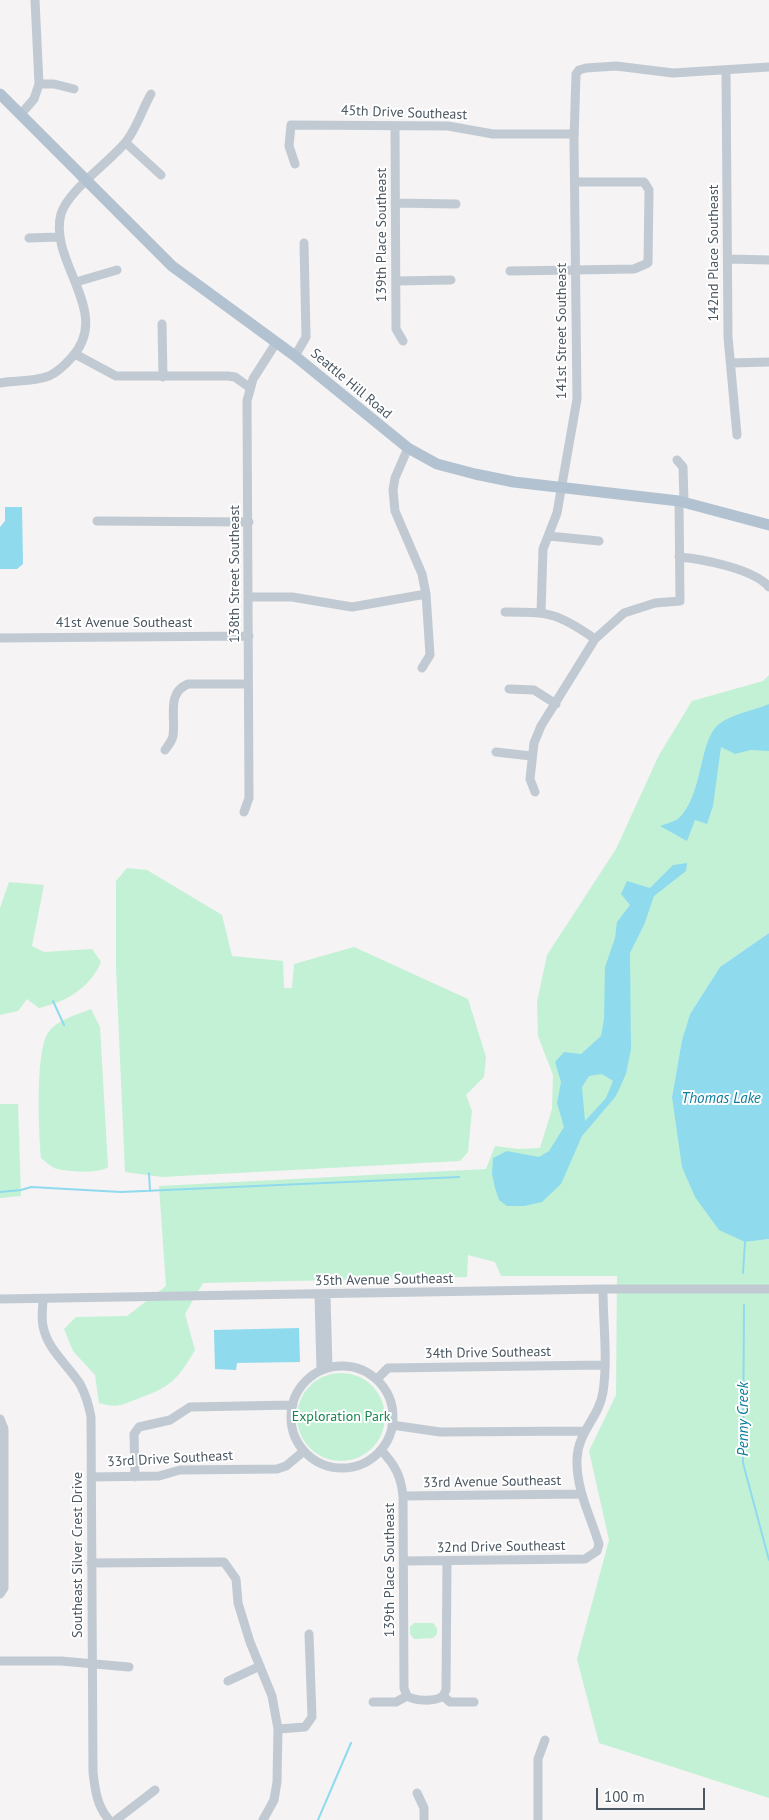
<!DOCTYPE html>
<style>
body{margin:0}
#map{position:relative;width:769px;height:1820px;overflow:hidden;background:#f5f3f3;font-family:"PT Sans",sans-serif}
canvas{display:block}
.scale{position:absolute;left:596px;top:1788px;width:109px;height:22px;box-sizing:border-box;border:2px solid #4a5661;border-top:0;padding-left:6px;font-size:15px;line-height:18px;white-space:nowrap;color:#4a5661;-webkit-text-stroke:4px #fff;paint-order:stroke}
</style>
<div id="map">
<canvas width="769" height="1820"></canvas>
<div class="scale">100 m</div>
</div>
<script>
const c = document.querySelector('canvas').getContext('2d');
c.lineJoin = 'round';
function paint(path, color) {
  c.fillStyle = color;
  c.fill(path, 'evenodd');
}
function trace(path, color, width, dash) {
  c.strokeStyle = color;
  c.lineWidth = width;
  c.lineCap = dash ? 'butt' : 'round';
  c.setLineDash(dash || []);
  c.stroke(path);
}
function drawText(font, color, halo, rows, align = 'center') {
  c.font = font + ' "PT Sans",sans-serif';
  c.lineWidth = 4;
  c.setLineDash([]);
  c.textBaseline = 'middle';
  c.strokeStyle = halo;
  c.fillStyle = color;
  for (const [text, x, y, turn = 0] of rows) {
    c.save();
    c.translate(x, y);
    c.rotate((+turn || 0) * Math.PI / 180);
    c.textAlign = isNaN(turn) ? turn : align;
    if (halo) c.strokeText(text, 0, 0);
    c.fillText(text, 0, 0);
    c.restore();
  }
}
const green = new Path2D(`
 M769 675V933L720 967 690 1014 682 1040 672 1097 745 1242 769 1239V1798L599 1743 577 1659 609 1540 589 1451 616 1395 617 1276H501L495 1262 468 1255 467 1277 203 1283 185 1314 195 1350C177 1381 170 1387 137 1399 119 1406 117 1408 99 1403L95 1375 73 1351 64 1329 76 1317 127 1316 166 1286 159 1186 486 1169 495 1146 519 1149 540 1148 552 1109 553 1075 538 1036 537 1002 547 955 616 849 659 755 692 701 763 681Z
 M127 868 147 870 222 915 232 956 283 961 284 988H292L294 964 354 947 468 999 486 1057 484 1077 466 1095 472 1111 468 1152 460 1161 162 1177 125 1172 116 968V881Z
 M9 882 44 885 32 946 44 952 92 949 101 962C90 988 66 1002 39 1008L27 999 18 1011 0 1015V908Z
 M91 1009 100 1027 108 1167C98 1174 66 1172 54 1168 50 1166 45 1161 41 1158 39 1134 35 1051 48 1033 56 1020 77 1015 91 1009Z
 M0 1104H18L21 1196 0 1198Z
 M297 1417a44 44 0 1 1 88 0a44 44 0 1 1-88 0Z
 M414 1623H433L437 1628V1634L433 1638 414 1639 410 1634V1627Z`);
const water = new Path2D(`
 M5 507H22L23 564 17 569H0V527L5 521Z
 M769 704V751L751 750 735 754 721 747 713 806 707 824 695 820 687 841 660 826C665 824 673 822 678 819 704 795 698 741 719 724 734 713 753 711 769 704Z
 M687 863 686 871 654 896 644 925 630 953 631 1049 626 1074 616 1096 582 1136 561 1184 542 1202 524 1206H507L499 1200 495 1188 492 1174 493 1158 507 1151 539 1157 549 1151 564 1127 557 1103 561 1082 555 1062 564 1052 581 1054 601 1036 604 1019 605 967 615 938 617 922 630 905 621 894 627 881 650 888 673 865ZM602 1074 613 1081 606 1098 585 1121 582 1087 589 1076Z
 M769 933V1239L745 1242 719 1230 695 1197 682 1167 672 1097 682 1040 690 1014 720 967Z
 M299 1328 300 1362 237 1363 236 1370 215 1369 214 1330Z`);
const stream = new Path2D(`
 M53 1001 64 1025
 M149 1173 150 1191
 M0 1192 21 1190 31 1187 121 1192 459 1177
 M743 1273 745 1242
 M744 1305 743 1463 769 1560
 M318 1820 351 1743`);
const minor = new Path2D(`
 M726 71 728 337 737 435
 M39 84H54L74 89
 M21 114 34 99 39 84 35 0
 M395 127 396 329 403 341
 M126 143 161 175
 M295 164 289 146 291 125 448 126 493 134H574
 M395 203 456 204
 M29 238 59 237
 M729 259 769 260
 M510 271 634 269 648 263 649 190 644 182H575
 M396 281 451 280
 M76 282 117 270
 M162 324 163 377
 M75 354 116 376H228L235 377 249 387
 M295 356 306 337 304 243
 M731 363 769 362
 M0 383C16 380 33 382 49 376 58 372 65 365 72 357 113 312 48 262 61 214 68 191 108 163 124 144 136 131 142 109 151 94
 M408 448 395 478 393 490 395 511 422 574 426 594 430 655 422 668
 M677 460 683 467 684 502
 M97 521 249 522
 M549 536 599 541
 M679 557C703 559 754 569 769 587
 M249 597H292L352 607 426 594
 M505 612C550 612 558 613 595 639
 M541 612 543 549 557 513 577 399 574 140 576 74 579 70 586 68 616 66 673 73 769 67
 M0 638 249 636
 M509 689 534 690 556 704
 M165 750C168 746 172 741 173 736 176 717 166 693 188 684H248
 M496 752 531 756
 M535 792 530 779 534 743 541 726 595 639 624 613 655 603 680 601 679 501
 M244 812 249 798 247 401 253 379 276 343
 M319 1295 321 1370
 M326 1295 328 1368
 M0 1299 603 1289H769
 M43 1299C43 1307 41 1317 43 1326 47 1349 68 1365 80 1384 86 1395 89 1406 91 1417L93 1772C95 1790 97 1806 109 1820
 M291 1417a51 51 0 1 1 102 0a51 51 0 1 1-102 0Z
 M377 1379 388 1368 604 1365
 M0 1419 4 1429V1588L0 1594
 M392 1425 440 1432 583 1431
 M381 1450C395 1465 401 1476 403 1496L404 1688 407 1696
 M91 1477 159 1476 180 1470 277 1469 286 1466 304 1451
 M135 1477 134 1434 139 1427 170 1420 190 1407 293 1405
 M403 1496 581 1494
 M404 1561 585 1559 597 1551 599 1544C590 1515 576 1489 577 1459 578 1431 599 1418 603 1392 608 1359 603 1323 603 1289
 M91 1563 224 1562 236 1579 238 1603 250 1642 272 1696 278 1729 277 1782 274 1800 263 1820
 M0 1661H61L129 1667
 M228 1681 260 1666
 M443 1696 446 1690 447 1562
 M373 1702H396L407 1696C415 1701 435 1702 443 1696L450 1702H474
 M278 1729 305 1727 312 1717 309 1634
 M417 1793 424 1808V1820
 M116 1820 155 1790
 M538 1820V1759L545 1740`);
const major = new Path2D(`
 M0 94 172 266 295 356 408 448 437 464 475 474 514 482 679 501 769 525`);
const streetNames = [
 ["45th Drive Southeast",404,113,2],
 ["139th Place Southeast",382,235,-90],
 ["142nd Place Southeast",714,253,-90],
 ["141st Street Southeast",562,331,-90],
 ["Seattle Hill Road",351,384,40],
 ["138th Street Southeast",235,574,-90],
 ["41st Avenue Southeast",124,623],
 ["35th Avenue Southeast",384,1280,-1],
 ["34th Drive Southeast",488,1353,-1],
 ["33rd Drive Southeast",170,1459,-3],
 ["33rd Avenue Southeast",492,1482,-1],
 ["32nd Drive Southeast",501,1547,-1],
 ["Southeast Silver Crest Drive",78,1555,-90],
 ["139th Place Southeast",390,1570,-90]
];
const parkNames = [
 ["Exploration Park",341,1417]
];
const waterNames = [
 ["Thomas Lake",721,1099],
 ["Penny Creek",744,1419,-90]
];
paint(green, '#c3f1d5');
paint(water, '#90daee');
trace(stream, '#90daee', 2);
trace(minor, '#c1cad2', 9);
trace(major, '#b3c2d1', 11);
drawText('14px', '#4a5661', '#fff', streetNames);
drawText('14px', '#17864f', '#fff', parkNames);
drawText('italic 15px', '#0c7c9b', '#fff', waterNames);
</script>
